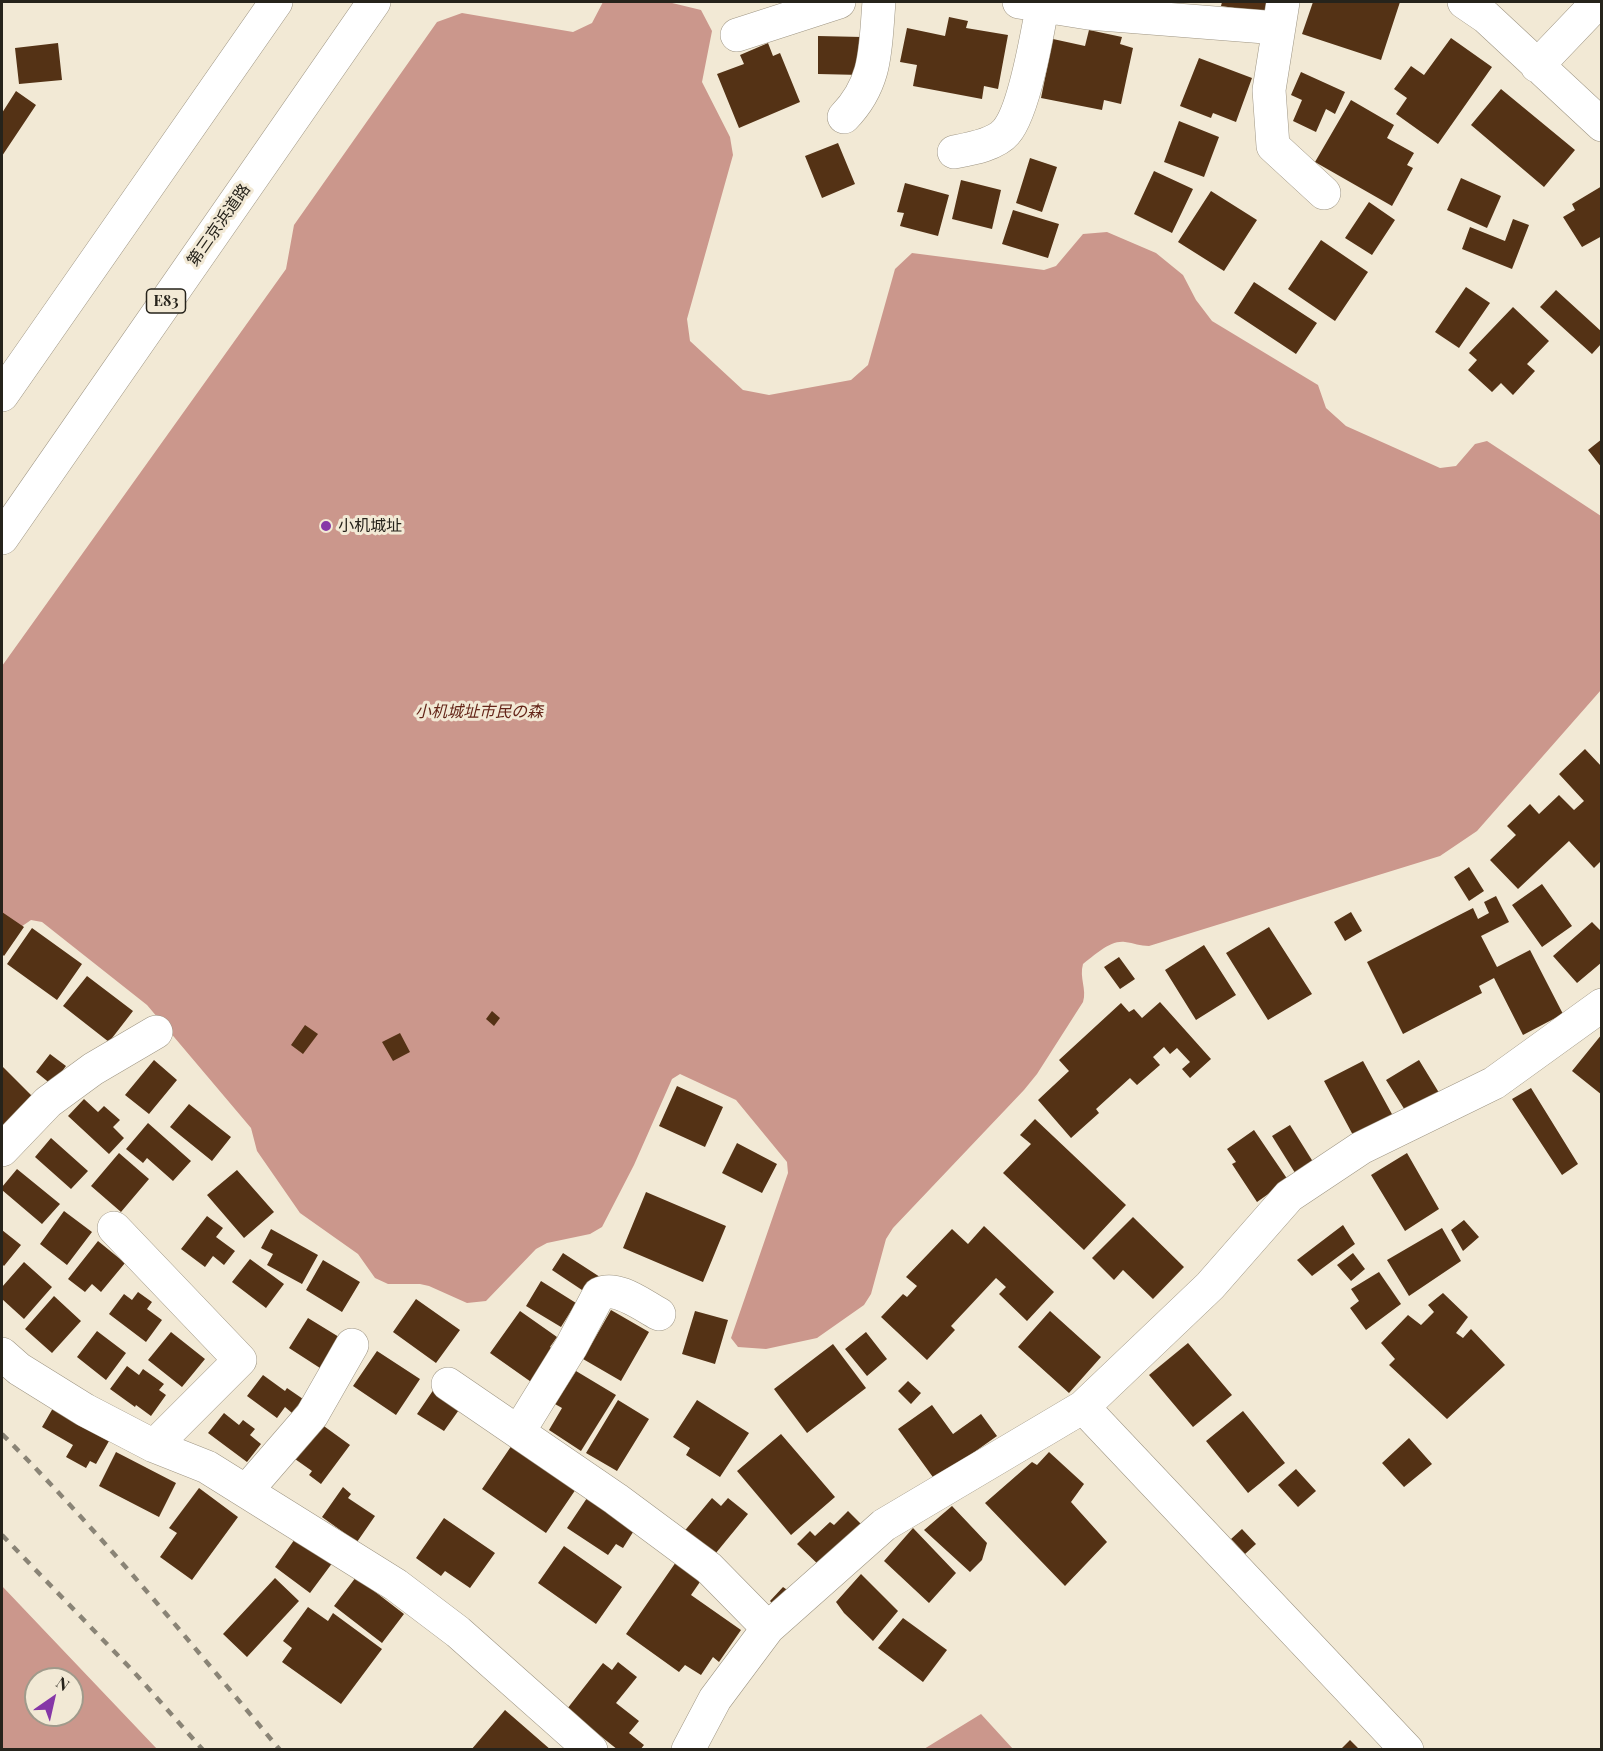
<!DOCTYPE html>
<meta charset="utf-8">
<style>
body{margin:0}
#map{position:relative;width:1603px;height:1751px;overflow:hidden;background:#f2e9d5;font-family:"Playfair Display",serif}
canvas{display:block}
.frame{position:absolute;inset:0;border:3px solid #26231b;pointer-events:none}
.north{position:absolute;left:24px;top:1667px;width:60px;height:60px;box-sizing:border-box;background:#f2e9d5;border:2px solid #a09a8b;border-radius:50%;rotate:34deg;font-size:16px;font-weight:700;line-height:24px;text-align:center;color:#26231b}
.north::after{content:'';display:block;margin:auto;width:21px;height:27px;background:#8637a7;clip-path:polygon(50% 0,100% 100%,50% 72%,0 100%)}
</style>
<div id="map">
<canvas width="1603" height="1751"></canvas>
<div class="frame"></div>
<div class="north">N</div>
</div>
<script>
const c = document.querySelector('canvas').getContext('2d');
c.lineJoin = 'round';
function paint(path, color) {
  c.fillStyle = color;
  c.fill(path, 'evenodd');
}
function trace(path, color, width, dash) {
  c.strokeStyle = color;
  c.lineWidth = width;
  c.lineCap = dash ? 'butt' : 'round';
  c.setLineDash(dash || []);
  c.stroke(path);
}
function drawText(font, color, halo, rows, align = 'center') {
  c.font = font + ' "Playfair Display","Noto Sans JP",serif';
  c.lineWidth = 6;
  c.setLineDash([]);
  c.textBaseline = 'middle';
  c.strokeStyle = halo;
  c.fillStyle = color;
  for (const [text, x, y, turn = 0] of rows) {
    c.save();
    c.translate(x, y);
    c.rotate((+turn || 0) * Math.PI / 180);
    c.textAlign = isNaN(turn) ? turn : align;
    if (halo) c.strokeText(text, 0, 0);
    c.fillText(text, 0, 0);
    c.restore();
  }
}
const forest = new Path2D(`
 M603 2H668L701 10 712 31 702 82 730 137 733 155 687 319 690 341 743 390 769 395 851 380 868 365 895 269 912 253 1044 270 1056 266 1083 234 1107 232 1156 253 1183 275 1196 300 1212 321 1318 385 1326 408 1346 426 1440 468 1456 466 1475 444 1487 441 1601 516V690L1477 831 1440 856 1149 946C1140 946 1134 943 1125 942 1110 940 1095 955 1083 964 1079 978 1087 989 1083 1002L1037 1074 1024 1090 893 1228 886 1239 871 1294 864 1305 817 1338 766 1349 738 1347 731 1338 788 1173 787 1162 736 1100 680 1074 672 1079 634 1165 602 1227 590 1234 547 1243 536 1249 486 1301 467 1303 429 1286 420 1284H388L375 1278 358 1254 300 1213 257 1151 251 1128 147 1005 42 922 31 920 2 940V666L286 269 294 225 437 22 462 13 573 32 592 23Z
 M2 1586 21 1606 157 1749H2ZM36 1679H72V1715H36Z
 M981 1714 1013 1749H924Z`);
const building = new Path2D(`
 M1222 2H1269L1267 13 1221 6Z
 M1313 2H1400L1381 60 1302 34Z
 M949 17 968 21 966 28 1008 35 998 89 984 86 982 99 913 86 917 65 900 62 907 28 945 36Z
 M1089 30 1122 37 1120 44 1133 48 1121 104 1104 100 1102 110 1041 98 1053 39 1085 46Z
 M818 36 862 37 861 75 818 74Z
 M1451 38 1492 67 1438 144 1396 114 1407 98 1394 89 1411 66 1424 75Z
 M58 43 62 80 19 84 15 48Z
 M768 43 773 56 780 53 800 102 739 128 717 74 744 64 740 55Z
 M1199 58 1252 78 1236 122 1213 113 1211 118 1180 106Z
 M1301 72 1345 92 1335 114 1326 109 1316 132 1293 121 1302 100 1291 95Z
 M1501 89 1575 150 1544 187 1471 125Z
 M16 91 36 105 2 156V113Z
 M1351 100 1394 125 1387 138 1414 153 1407 165 1413 168 1392 206 1315 162Z
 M1179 121 1219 137 1204 177 1164 162Z
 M838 143 855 184 822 198 805 156Z
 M1030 158 1057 167 1042 212 1016 203Z
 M1154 171 1193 189 1172 233 1134 214Z
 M1461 178 1501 196 1487 228 1447 210Z
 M961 180 1001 190 992 229 952 219Z
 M905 183 949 195 938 236 900 226 904 213 897 212Z
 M1602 186V236L1582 247 1563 217 1575 210 1572 204Z
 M1211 191 1257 220 1224 271 1178 242Z
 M1369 202 1395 220 1372 255 1345 238Z
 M1013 210 1059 224 1048 258 1002 244Z
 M1513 219 1529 225 1512 269 1462 249 1470 227 1505 241Z
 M1321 240 1368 272 1335 321 1288 289Z
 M1254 282 1317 323 1296 354 1234 313Z
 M1466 287 1490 303 1459 348 1435 332Z
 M1556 290 1602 332V343L1592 354 1540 307Z
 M1513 307 1549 341 1527 364 1535 371 1513 395 1501 383 1492 392 1468 370 1477 360 1469 353Z
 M1602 439V468L1588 450Z
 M1585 749 1602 767V860L1594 868 1569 841 1518 889 1490 860 1516 835 1507 826 1530 804 1539 814 1559 795 1574 810 1584 801 1559 774Z
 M1469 867 1484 891 1469 901 1454 877Z
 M1542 884 1572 926 1542 947 1512 905Z
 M1496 896 1509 922 1481 936 1497 967 1530 950 1563 1014 1523 1035 1494 978 1479 986 1482 993 1403 1034 1367 962 1473 908 1478 919 1489 913 1484 902Z
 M2 912 24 927 4 956 2 954Z
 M1351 912 1362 931 1345 941 1334 922Z
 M1592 922 1602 932V962L1577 983 1553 956Z
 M1269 927 1312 994 1268 1020 1226 953Z
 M32 928 82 964 57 1000 7 964Z
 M1204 945 1236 995 1196 1020 1165 970Z
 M1119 957 1135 979 1120 989 1104 967Z
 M87 976 133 1011 109 1042 63 1006Z
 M1160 1002 1211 1059 1190 1078 1182 1069 1190 1062 1177 1048 1170 1054 1164 1047 1153 1057 1160 1065 1137 1085 1130 1078 1096 1109 1099 1113 1071 1138 1038 1100 1069 1071 1059 1060 1121 1003 1129 1012 1134 1009 1142 1018Z
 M492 1011 500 1018 494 1026 486 1019Z
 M305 1025 318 1034 303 1054 291 1045Z
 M400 1033 410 1052 393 1061 382 1042Z
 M1602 1034V1095L1572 1071Z
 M50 1054 66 1066 52 1085 36 1072Z
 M154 1060 177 1080 149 1114 125 1095Z
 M1419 1060 1441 1096 1408 1115 1386 1080Z
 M1363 1061 1393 1116 1354 1137 1324 1081Z
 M2 1066 32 1096 3 1125 2 1123Z
 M677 1086 723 1107 705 1147 659 1126Z
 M1531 1088 1578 1164 1562 1175 1512 1099Z
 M84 1099 98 1112 104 1106 120 1120 113 1127 124 1138 109 1154 68 1116Z
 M189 1104 231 1137 212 1161 170 1127Z
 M1035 1119 1126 1205 1084 1250 1003 1173 1031 1144 1020 1135Z
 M148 1123 191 1161 173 1181 147 1158 143 1163 126 1149Z
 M1290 1125 1315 1165 1297 1176 1272 1136Z
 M1254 1130 1288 1180 1257 1202 1232 1164 1236 1162 1227 1149Z
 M51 1138 88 1171 71 1189 35 1157Z
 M737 1143 777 1164 762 1193 722 1173Z
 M119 1153 149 1179 121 1212 91 1186Z
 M1407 1153 1439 1209 1405 1231 1371 1175Z
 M17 1169 60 1204 42 1224 2 1190V1187Z
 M237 1170 274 1212 244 1238 207 1195Z
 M646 1192 726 1226 703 1282 623 1248Z
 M64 1211 92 1232 67 1265 40 1244Z
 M207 1216 223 1228 216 1237 235 1251 224 1265 213 1256 205 1267 181 1249Z
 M1133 1217 1184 1267 1153 1299 1123 1270 1114 1280 1092 1258Z
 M1464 1220 1479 1237 1463 1251 1451 1230Z
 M1343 1225 1355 1244 1312 1276 1297 1260Z
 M984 1226 1054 1292 1027 1321 999 1294 1006 1287 996 1278 951 1326 955 1330 927 1360 881 1317 903 1294 907 1297 917 1286 906 1277 952 1229 968 1244Z
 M1442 1228 1461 1261 1409 1296 1387 1260Z
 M271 1229 318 1255 302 1284 267 1265 273 1254 261 1248Z
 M2 1230 21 1245 4 1266 2 1264Z
 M98 1241 125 1263 101 1292 92 1284 85 1292 68 1279Z
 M563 1253 600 1277 588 1294 552 1270Z
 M1353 1253 1365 1269 1351 1281 1337 1265Z
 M250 1259 284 1284 266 1308 232 1282Z
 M323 1260 360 1282 342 1312 306 1290Z
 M24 1262 52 1287 24 1319 2 1299V1287Z
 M1379 1272 1401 1304 1366 1330 1350 1308 1359 1301 1351 1289Z
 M541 1281 576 1303 561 1327 526 1306Z
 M138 1292 152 1302 147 1309 162 1320 146 1342 109 1314 124 1294 132 1300Z
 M1443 1293 1468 1317 1456 1333 1463 1338 1471 1329 1505 1365 1447 1419 1389 1365 1395 1359 1381 1343 1408 1315 1421 1325 1434 1312 1428 1305Z
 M54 1296 81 1321 52 1353 25 1329Z
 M416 1299 460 1330 436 1363 393 1332Z
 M611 1310 649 1332 621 1381 583 1359Z
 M520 1311 557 1337 550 1347 556 1352 534 1384 490 1353Z
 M695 1311 728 1320 715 1364 682 1354Z
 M1050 1311 1101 1357 1069 1393 1018 1347Z
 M308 1318 339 1337 320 1368 289 1348Z
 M97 1331 126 1353 106 1380 77 1357Z
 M171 1332 205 1359 182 1387 148 1360Z
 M866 1332 887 1359 867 1376 845 1349Z
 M1188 1343 1232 1395 1193 1427 1149 1375Z
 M833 1344 866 1388 807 1433 774 1389Z
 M377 1351 420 1379 396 1415 353 1386Z
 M127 1366 139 1375 143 1369 164 1384 159 1390 166 1395 151 1416 136 1405 135 1407 110 1389Z
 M576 1371 616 1395 581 1451 549 1430 562 1408 555 1404Z
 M263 1375 285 1391 287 1388 303 1399 292 1413 285 1407 277 1418 247 1396Z
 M908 1381 921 1393 911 1404 898 1391Z
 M434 1389 461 1407 444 1431 417 1414Z
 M618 1400 649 1419 617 1471 586 1453Z
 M697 1400 749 1433 720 1477 686 1455 690 1448 673 1437Z
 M932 1405 953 1434 981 1414 997 1436 935 1480 898 1429Z
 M53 1408 109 1441 96 1464 90 1461 86 1468 66 1457 73 1445 42 1427Z
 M1243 1411 1285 1463 1248 1493 1206 1441Z
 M224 1413 239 1425 243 1420 255 1429 250 1435 261 1444 247 1462 208 1433Z
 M321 1424 350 1445 321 1484 309 1475 312 1471 295 1459Z
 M781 1434 835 1497 791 1535 737 1471Z
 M1409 1438 1432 1464 1404 1487 1382 1463Z
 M512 1445 576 1489 546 1533 482 1489Z
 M116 1452 176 1483 159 1517 99 1486Z
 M1049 1452 1084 1484 1071 1502 1107 1542 1065 1586 985 1503 1032 1462 1037 1465Z
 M1296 1469 1316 1491 1298 1507 1278 1485Z
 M343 1487 351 1494 348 1498 375 1516 357 1542 322 1517Z
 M199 1488 238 1517 192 1580 160 1557 177 1533 169 1528Z
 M587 1498 635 1529 623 1548 616 1544 608 1555 567 1528Z
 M712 1498 721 1506 728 1498 748 1514 711 1559 682 1534Z
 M952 1506 987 1543 982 1560 970 1572 924 1530Z
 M848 1511 864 1527 823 1569 797 1544 810 1531 815 1536 830 1522 834 1525Z
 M444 1518 495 1553 470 1588 445 1571 441 1576 416 1558Z
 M913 1528 956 1573 929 1603 884 1561Z
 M1242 1529 1256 1544 1245 1554 1231 1539Z
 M297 1536 333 1562 310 1593 275 1567Z
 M564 1546 622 1587 596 1624 538 1583Z
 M676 1562 702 1579 691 1595 741 1630 719 1662 713 1657 701 1675 685 1665 679 1672 626 1634Z
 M861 1574 898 1611 873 1641 844 1613 836 1602Z
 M356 1577 404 1614 382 1643 334 1606Z
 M275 1578 299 1601 247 1657 223 1634Z
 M783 1587 793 1594 779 1610 770 1601Z
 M308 1607 328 1621 333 1613 382 1649 341 1704 282 1662 292 1648 283 1641Z
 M903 1618 947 1650 923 1682 878 1648Z
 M618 1662 637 1677 616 1703 639 1721 629 1733 644 1745 640 1750H618L567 1709 603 1663 612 1670Z
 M505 1710 551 1750H471Z
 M1350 1740 1360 1750H1340Z`);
const minor = new Path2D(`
 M1019 2 1088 13 1278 28
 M1283 2 1269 90 1273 146 1324 193
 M1464 2 1486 17 1602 125
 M737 35 839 2
 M1537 66 1598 2
 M844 117C878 82 875 47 879 2
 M954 152C970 149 995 145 1006 132 1024 112 1038 31 1043 2
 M2 1150 48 1102 93 1069 156 1032
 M114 1228 240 1360 154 1446
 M2 1354 19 1369 85 1410 154 1446 207 1467 396 1585 458 1632 591 1750
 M448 1384 616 1499 709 1568 768 1628
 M1083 1407 1407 1750
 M519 1431 571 1347 599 1294C617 1285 642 1305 659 1314
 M247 1490 312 1415 352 1345
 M688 1750 715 1699 768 1628 884 1525 1083 1407 1210 1286 1289 1196 1361 1148 1494 1083 1602 1005`);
const highway = new Path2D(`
 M2 395 276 2
 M2 538 374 2`);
const rail = new Path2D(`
 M2 1434C101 1533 190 1642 280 1750
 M2 1535 133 1671 203 1750`);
const markers = [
 [326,526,6,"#8637a7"]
];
const shields = [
 [166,301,39]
];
const shieldNames = [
 ["E83",166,301]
];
const streetNames = [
 ["第三京浜道路",219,225,-55]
];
const poiNames = [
 ["小机城址",338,526]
];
const parkNames = [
 ["小机城址市民の森",479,712]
];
paint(forest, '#cb978c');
paint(building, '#543215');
trace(minor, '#9e9583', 34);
trace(highway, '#9e9583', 34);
trace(minor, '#fff', 33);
trace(highway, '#fff', 33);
trace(rail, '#8a8476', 4.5, [8, 8]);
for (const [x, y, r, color] of markers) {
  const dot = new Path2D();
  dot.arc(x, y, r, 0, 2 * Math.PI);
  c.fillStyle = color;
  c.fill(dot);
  trace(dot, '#f2e9d5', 2);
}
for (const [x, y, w] of shields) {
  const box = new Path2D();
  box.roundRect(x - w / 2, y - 12, w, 24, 4.5);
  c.fillStyle = '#f2e9d5';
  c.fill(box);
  trace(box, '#26231b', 1.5);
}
drawText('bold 15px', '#26231b', null, shieldNames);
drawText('16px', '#26231b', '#f2e9d5', streetNames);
drawText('16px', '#26231b', '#f2e9d5', poiNames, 'left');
drawText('italic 16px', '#642518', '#f2e9d5', parkNames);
</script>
